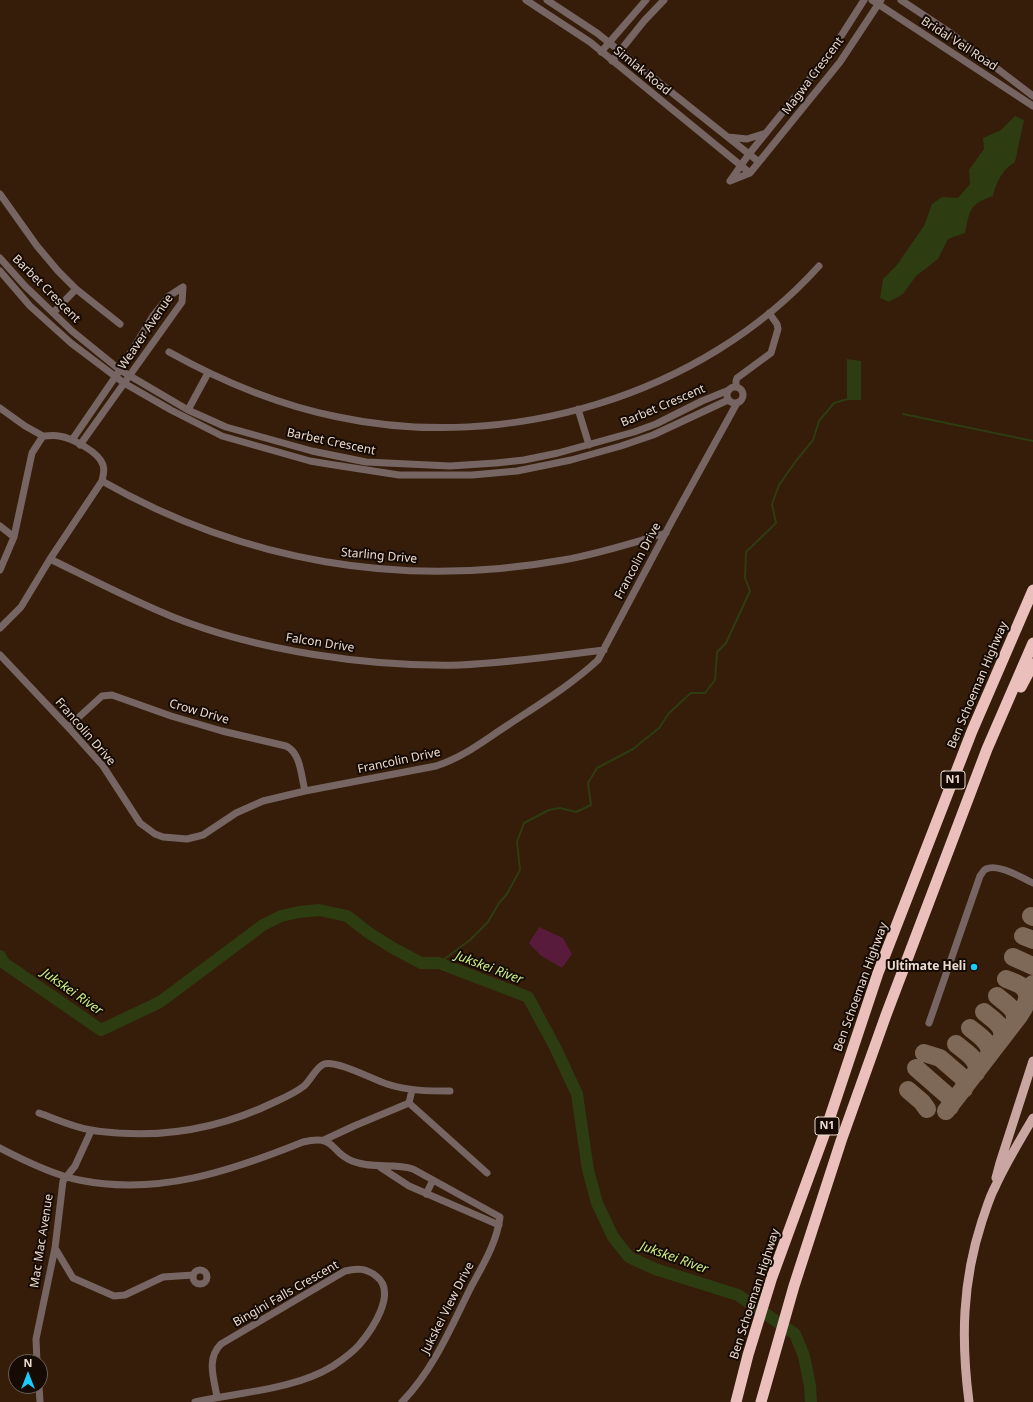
<!DOCTYPE html>
<style>
body{margin:0}
#map{position:relative;width:1033px;height:1402px;overflow:hidden;background:#351d09;font-family:"Noto Sans",sans-serif}
canvas{display:block}
.north{position:absolute;left:8px;top:1354px;width:40px;height:40px;box-sizing:border-box;background:#150a04;border:1px solid #6b5e55;border-radius:50%;rotate:0deg;font-size:11px;font-weight:700;line-height:16px;text-align:center;color:#ecdbcf}
.north::after{content:'';display:block;margin:auto;width:14px;height:18px;background:#1cc9fc;clip-path:polygon(50% 0,100% 100%,50% 72%,0 100%)}
</style>
<div id="map">
<canvas width="1033" height="1402"></canvas>
<div class="north">N</div>
</div>
<script>
const c = document.querySelector('canvas').getContext('2d');
c.lineJoin = 'round';
function paint(path, color) {
  c.fillStyle = color;
  c.fill(path, 'evenodd');
}
function trace(path, color, width, dash) {
  c.strokeStyle = color;
  c.lineWidth = width;
  c.lineCap = dash ? 'butt' : 'round';
  c.setLineDash(dash || []);
  c.stroke(path);
}
function drawText(font, color, halo, rows, align = 'center') {
  c.font = font + ' "Noto Sans",sans-serif';
  c.lineWidth = 4;
  c.setLineDash([]);
  c.textBaseline = 'middle';
  c.strokeStyle = halo;
  c.fillStyle = color;
  for (const [text, x, y, turn = 0] of rows) {
    c.save();
    c.translate(x, y);
    c.rotate((+turn || 0) * Math.PI / 180);
    c.textAlign = isNaN(turn) ? turn : align;
    if (halo) c.strokeText(text, 0, 0);
    c.fillText(text, 0, 0);
    c.restore();
  }
}
const green = new Path2D(`
 M539 927 563 938 572 954 562 968 540 955 529 943Z`);
const water = new Path2D(`
 M1015 116 1024 120 1015 162C1003 169 996 182 993 196 969 204 970 210 965 233L948 239 938 259 916 276 903 294 889 302 880 298 883 279 896 266 924 226 932 204 942 197 958 198 970 184 969 170 984 149 983 138 1001 130Z
 M847 359 861 361V400H847Z`);
const stream = new Path2D(`
 M903 414 1033 441
 M439 963 470 940 488 922 499 903 507 894 520 870 517 842 524 823 549 810 560 808 576 812 591 805 588 783 597 768 633 749 659 728 669 713 691 693H705L715 680 717 652 726 643 750 591 745 578 746 552 776 523 772 504 779 485 796 461 813 440 819 421 834 403 848 399`);
const river = new Path2D(`
 M0 956 4 963 101 1030 160 1002 263 925 281 916 299 912 319 910 347 916 369 933 393 948 421 963H439L528 997 555 1047 577 1094 588 1170 597 1203 613 1237 629 1257 655 1269 738 1295 795 1334 804 1356 810 1386 811 1402`);
const taxiway = new Path2D(`
 M1031 916 1033 917
 M1023 936 1033 940
 M1013 957 1033 966
 M1006 979C1016 983 1029 986 1027 999
 M997 996C1005 1003 1019 1010 1014 1022
 M984 1012C992 1019 1005 1026 1002 1038
 M970 1028C978 1035 993 1043 989 1055
 M956 1044C965 1052 981 1060 976 1073
 M924 1053 940 1058 962 1077 965 1083 964 1089
 M916 1068 948 1096 950 1100V1107
 M908 1090 922 1102 927 1109
 M946 1111 1019 1016 1024 1008 1033 984`);
const minor = new Path2D(`
 M526 0 590 42 750 173
 M547 0 597 33 759 162
 M872 0 1033 106
 M901 0 949 32 1033 96
 M601 52 646 0
 M612 61 644 21 664 0
 M728 137 747 139 766 133
 M730 181 750 173 840 62 881 0
 M730 181 749 154 829 55 864 0
 M0 194 37 246 58 271 76 289 53 313
 M0 258 25 286 72 331 120 370 188 410 226 427 312 451 366 462 450 466 496 463 524 460 558 453 634 432 656 424 702 401 729 390
 M0 271 30 306 71 343 124 383 171 410 222 436 310 461 328 464 399 475H472L517 471 571 460 621 446 653 435 728 400
 M76 289 120 324
 M169 352C223 382 278 405 338 417 508 453 702 396 819 266
 M727 395a8 8 0 1 1 16 0a8 8 0 1 1-16 0Z
 M736 387V381L737 378 771 353 778 329 777 324 769 313
 M0 408 25 426 43 436
 M578 409 589 445
 M188 410 208 373
 M72 440 120 370 153 316 169 296 183 287 182 302 80 445
 M102 481C244 562 402 589 563 560 598 554 632 543 666 533
 M0 526 14 537
 M50 559C91 579 131 600 173 617 258 651 368 667 460 665 508 663 556 656 604 650
 M0 570 14 537 32 453 43 436C48 436 54 435 59 436 72 438 99 452 103 465 105 470 103 476 102 481L50 559 21 607 0 628
 M0 655 68 727 103 766 140 823 155 834 163 837 187 839 203 835 236 813 263 801 305 791 436 766C464 757 483 741 508 725 538 705 571 685 598 660L673 519 737 403
 M68 727 102 696 112 695 171 716 222 731 286 746C301 753 301 776 305 791
 M929 1023 980 876C982 874 983 870 986 869 998 863 1022 878 1033 883
 M409 1103 487 1173
 M39 1113C56 1119 73 1127 91 1130 100 1132 109 1132 118 1133 173 1137 228 1125 277 1101 286 1097 296 1092 304 1086 311 1080 316 1067 324 1064 337 1060 374 1080 387 1084 408 1091 429 1091 450 1091
 M324 1140 354 1126 409 1103 412 1090
 M0 1148C23 1160 54 1175 79 1180 158 1196 231 1171 303 1142 337 1134 329 1152 352 1161 372 1169 393 1163 413 1169L500 1217C497 1242 483 1265 471 1287 451 1327 434 1369 402 1402
 M380 1167 409 1186 499 1225
 M426 1194 433 1180
 M55 1248 73 1278 114 1296 125 1295 163 1277 193 1275
 M193 1277a7 7 0 1 1 14 0a7 7 0 1 1-14 0Z
 M37 1362 36 1339 55 1248 63 1181 75 1166 91 1131
 M39 1386 40 1402
 M195 1402C239 1392 294 1390 333 1366 342 1360 352 1353 359 1345 372 1330 398 1292 376 1276 366 1268 357 1268 345 1271L221 1344C206 1359 214 1378 217 1397`);
const major = new Path2D(`
 M996 1178 1000 1163 1033 1061
 M969 1402C961 1340 962 1282 982 1221 986 1210 989 1198 995 1187 1006 1163 1020 1140 1033 1118`);
const highway = new Path2D(`
 M1021 687 1033 664
 M736 1402 748 1355 772 1277 824 1135 878 973 972 731 1033 590
 M761 1402 794 1286 841 1141 886 1015 987 749 1033 643`);
const markers = [
 [974,967,4,"#1cc9fc"]
];
const shields = [
 [953,780,24],
 [827,1126,24]
];
const shieldNames = [
 ["N1",953,780],
 ["N1",827,1126]
];
const streetNames = [
 ["Bridal Veil Road",959,44,33],
 ["Simlak Road",642,71,39],
 ["Magwa Crescent",813,76,-53],
 ["Barbet Crescent",46,289,45],
 ["Weaver Avenue",146,332,-56],
 ["Barbet Crescent",663,406,-23],
 ["Barbet Crescent",331,442,12],
 ["Starling Drive",379,556,5],
 ["Francolin Drive",638,561,-62],
 ["Falcon Drive",320,643,9],
 ["Ben Schoeman Highway",978,685,-67],
 ["Crow Drive",199,712,16],
 ["Francolin Drive",85,732,49],
 ["Francolin Drive",399,761,-12],
 ["Ben Schoeman Highway",861,987,-70],
 ["Mac Mac Avenue",42,1241,-81],
 ["Bingini Falls Crescent",286,1294,-30],
 ["Ben Schoeman Highway",755,1294,-72],
 ["Jukskei View Drive",448,1308,-63]
];
const poiNames = [
 ["Ultimate Heli",966,967]
];
const waterNames = [
 ["Jukskei River",489,968,21],
 ["Jukskei River",72,992,35],
 ["Jukskei River",674,1258,20]
];
paint(green, '#591b3b');
paint(water, '#2e3c12');
trace(stream, '#2e3c12', 2);
trace(river, '#2e3c12', 12);
trace(taxiway, '#7e6858', 18);
trace(minor, '#766563', 7);
trace(major, '#caa6a3', 9);
trace(highway, '#ebc0bc', 11);
for (const [x, y, r, color] of markers) {
  const dot = new Path2D();
  dot.arc(x, y, r, 0, 2 * Math.PI);
  c.fillStyle = color;
  c.fill(dot);
  trace(dot, '#150a04', 1.5);
}
for (const [x, y, w] of shields) {
  const box = new Path2D();
  box.roundRect(x - w / 2, y - 9, w, 18, 3);
  c.fillStyle = '#150a04';
  c.fill(box);
  trace(box, '#ecdbcf', 1);
}
drawText('bold 11px', '#ecdbcf', null, shieldNames);
drawText('12px', '#ecdbcf', '#150a04', streetNames);
drawText('bold 12px', '#ecdbcf', '#150a04', poiNames, 'right');
drawText('italic 13px', '#caef85', '#150a04', waterNames);
</script>
